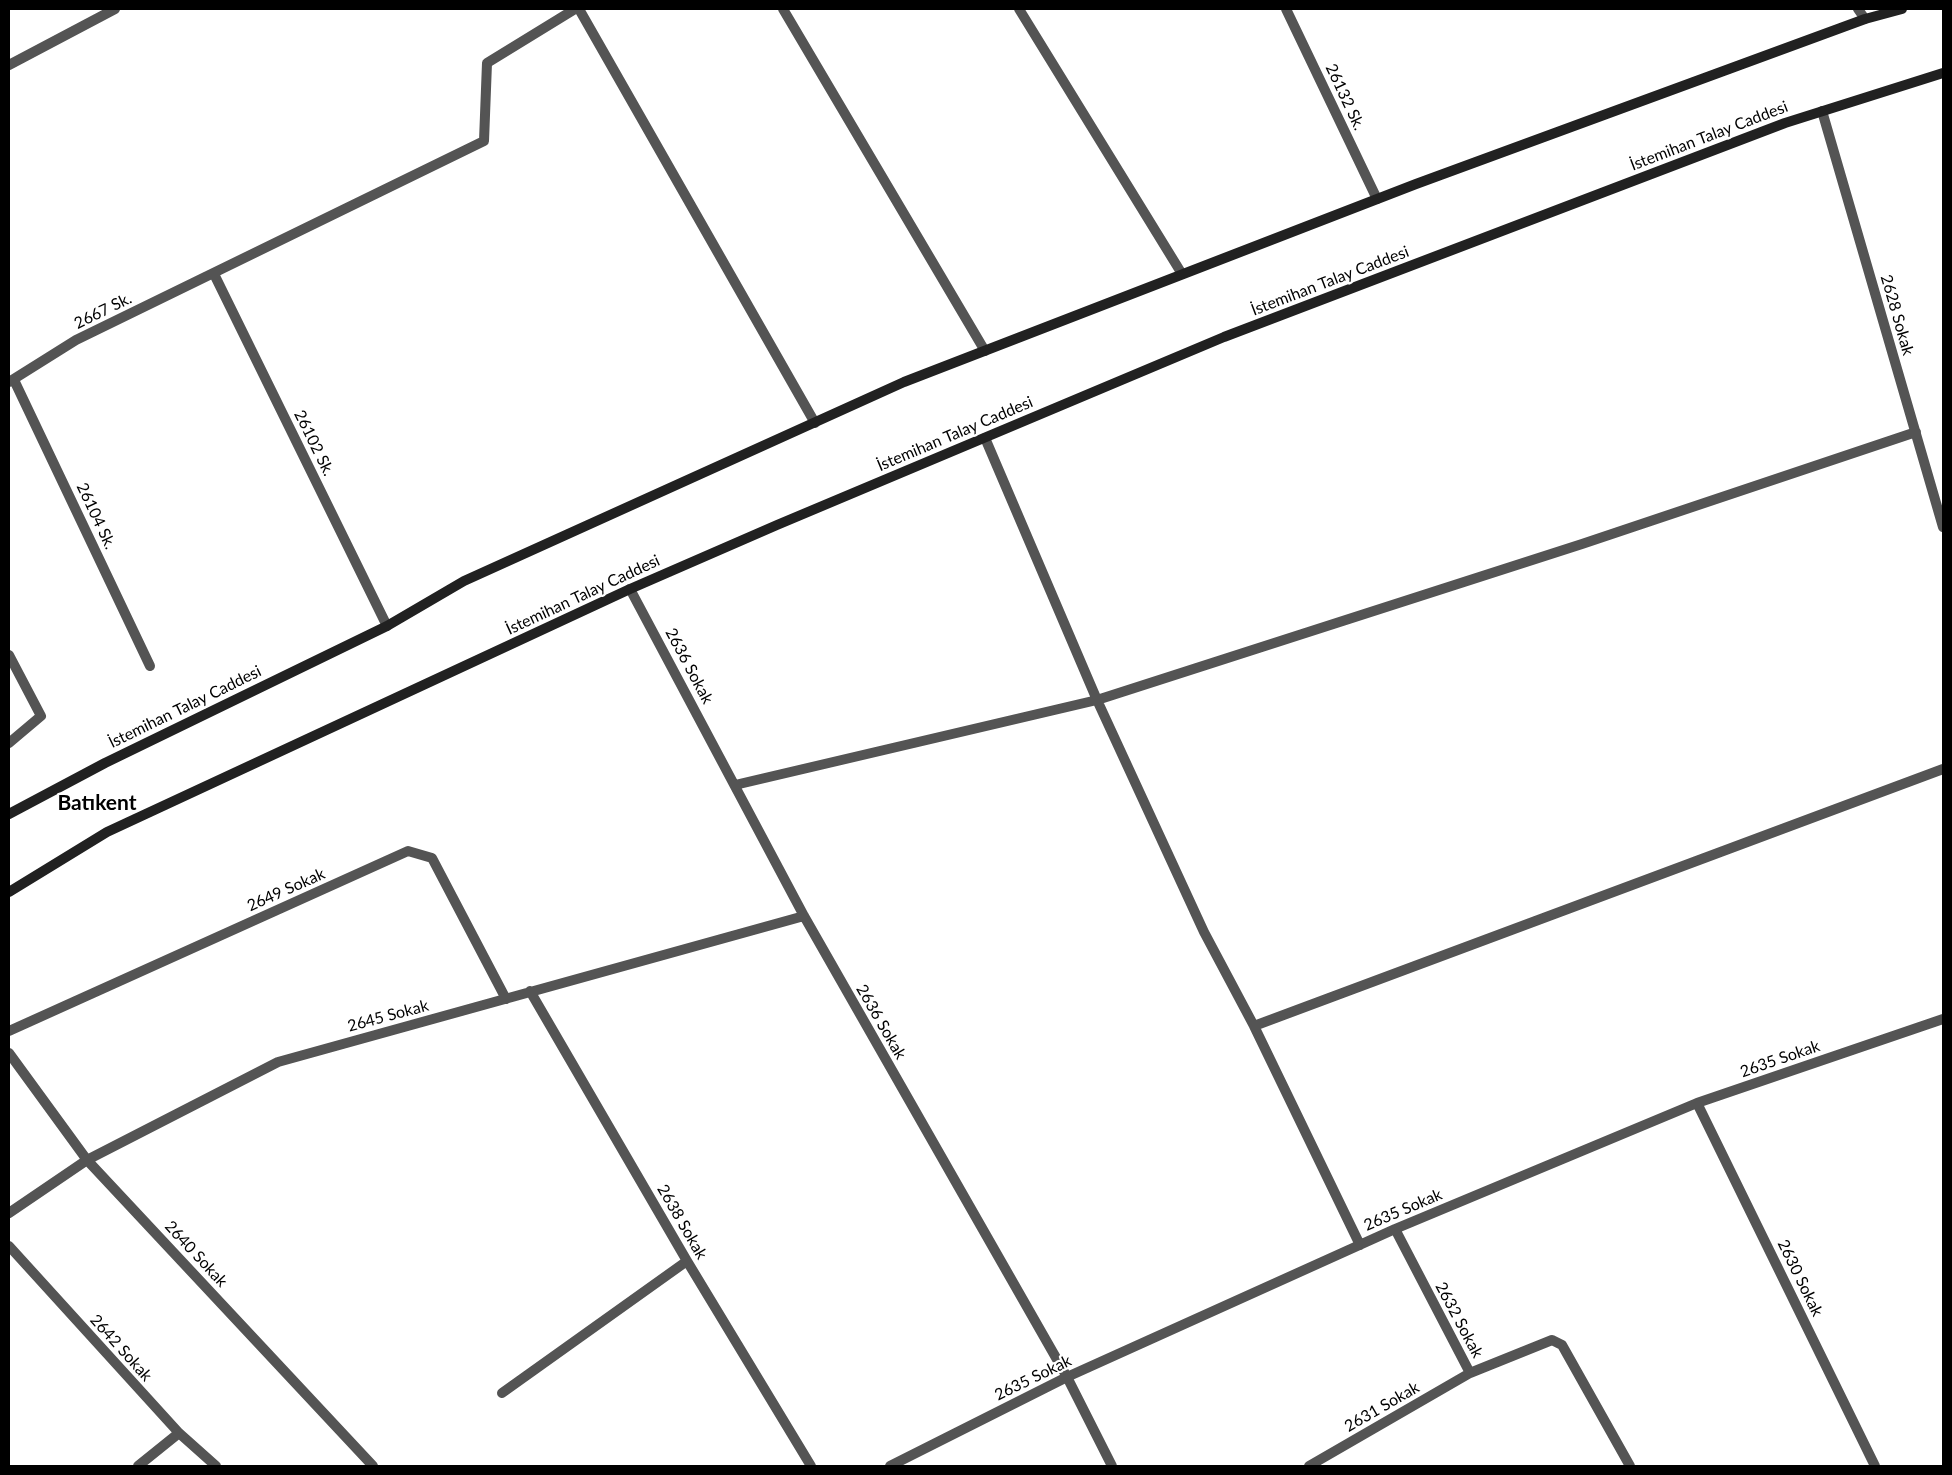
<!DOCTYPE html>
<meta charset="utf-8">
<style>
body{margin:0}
#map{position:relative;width:1952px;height:1475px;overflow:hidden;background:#fff;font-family:Lato,sans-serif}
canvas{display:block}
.frame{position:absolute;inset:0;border:10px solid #000;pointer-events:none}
</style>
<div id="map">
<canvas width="1952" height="1475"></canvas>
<div class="frame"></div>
</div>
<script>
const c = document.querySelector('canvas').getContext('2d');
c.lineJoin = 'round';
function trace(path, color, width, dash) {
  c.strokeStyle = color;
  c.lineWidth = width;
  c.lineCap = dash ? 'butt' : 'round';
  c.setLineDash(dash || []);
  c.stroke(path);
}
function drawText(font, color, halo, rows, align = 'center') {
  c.font = font + ' Lato,sans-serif';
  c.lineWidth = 4.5;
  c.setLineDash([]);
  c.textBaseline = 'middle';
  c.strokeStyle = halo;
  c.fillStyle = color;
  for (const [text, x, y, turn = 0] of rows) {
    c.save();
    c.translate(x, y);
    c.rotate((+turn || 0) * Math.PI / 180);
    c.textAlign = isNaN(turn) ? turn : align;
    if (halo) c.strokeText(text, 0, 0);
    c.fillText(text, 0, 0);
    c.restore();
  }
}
const street = new Path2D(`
 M579 9 815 423
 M783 9 985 351
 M1019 9 1182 274
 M1286 9 1377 199
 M1858 9 1865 19
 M9 65 115 9
 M1822 111 1943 527
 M214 274 387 626
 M14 380 150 666
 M9 382 76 340 484 141 487 63 575 9
 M985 438 1097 700 1204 932 1254 1026 1360 1245
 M630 589 804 916 1067 1377 1112 1466
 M9 655 41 716 9 743
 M735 785 1097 700 1582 544 1916 432
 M530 991 687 1261 811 1466
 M1254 1026 1943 769
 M9 1031 408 851 432 858 506 999
 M9 1053 87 1160 373 1466
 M1697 1103 1875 1466
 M9 1213 87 1160 278 1062 804 916
 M1395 1229 1470 1373
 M9 1246 179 1433 216 1466
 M502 1393 687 1261
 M138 1466 179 1433
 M890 1466 1067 1377 1395 1229 1697 1103 1943 1019
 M1309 1466 1470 1373 1552 1340 1562 1345 1630 1466`);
const secondary = new Path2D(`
 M9 814 105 763 387 626 464 581 904 382 1416 184 1865 19 1902 9
 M9 892 107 832 630 589 777 525 1224 337 1785 123 1943 73`);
const streetNames = [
 ["26132 Sk.",1345,97,65],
 ["İstemihan Talay Caddesi",1709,136,-21],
 ["İstemihan Talay Caddesi",1330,281,-21],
 ["2667 Sk.",103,311,-26],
 ["2628 Sokak",1897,315,74],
 ["İstemihan Talay Caddesi",955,434,-23],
 ["26102 Sk.",314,443,64],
 ["26104 Sk.",96,516,65],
 ["İstemihan Talay Caddesi",583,595,-25],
 ["2636 Sokak",689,666,62],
 ["İstemihan Talay Caddesi",185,707,-26],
 ["2649 Sokak",286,890,-24],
 ["2645 Sokak",388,1016,-15],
 ["2636 Sokak",881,1022,60],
 ["2635 Sokak",1780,1059,-19],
 ["2635 Sokak",1403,1210,-23],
 ["2638 Sokak",682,1222,60],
 ["2640 Sokak",196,1254,47],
 ["2630 Sokak",1800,1278,64],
 ["2632 Sokak",1459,1320,62],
 ["2642 Sokak",121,1348,48],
 ["2635 Sokak",1033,1378,-26],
 ["2631 Sokak",1382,1407,-30]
];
const districtNames = [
 ["Batıkent",97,803]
];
trace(street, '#545454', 10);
trace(secondary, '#212121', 10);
drawText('16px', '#000', '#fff', streetNames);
drawText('bold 21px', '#000', '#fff', districtNames);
</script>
